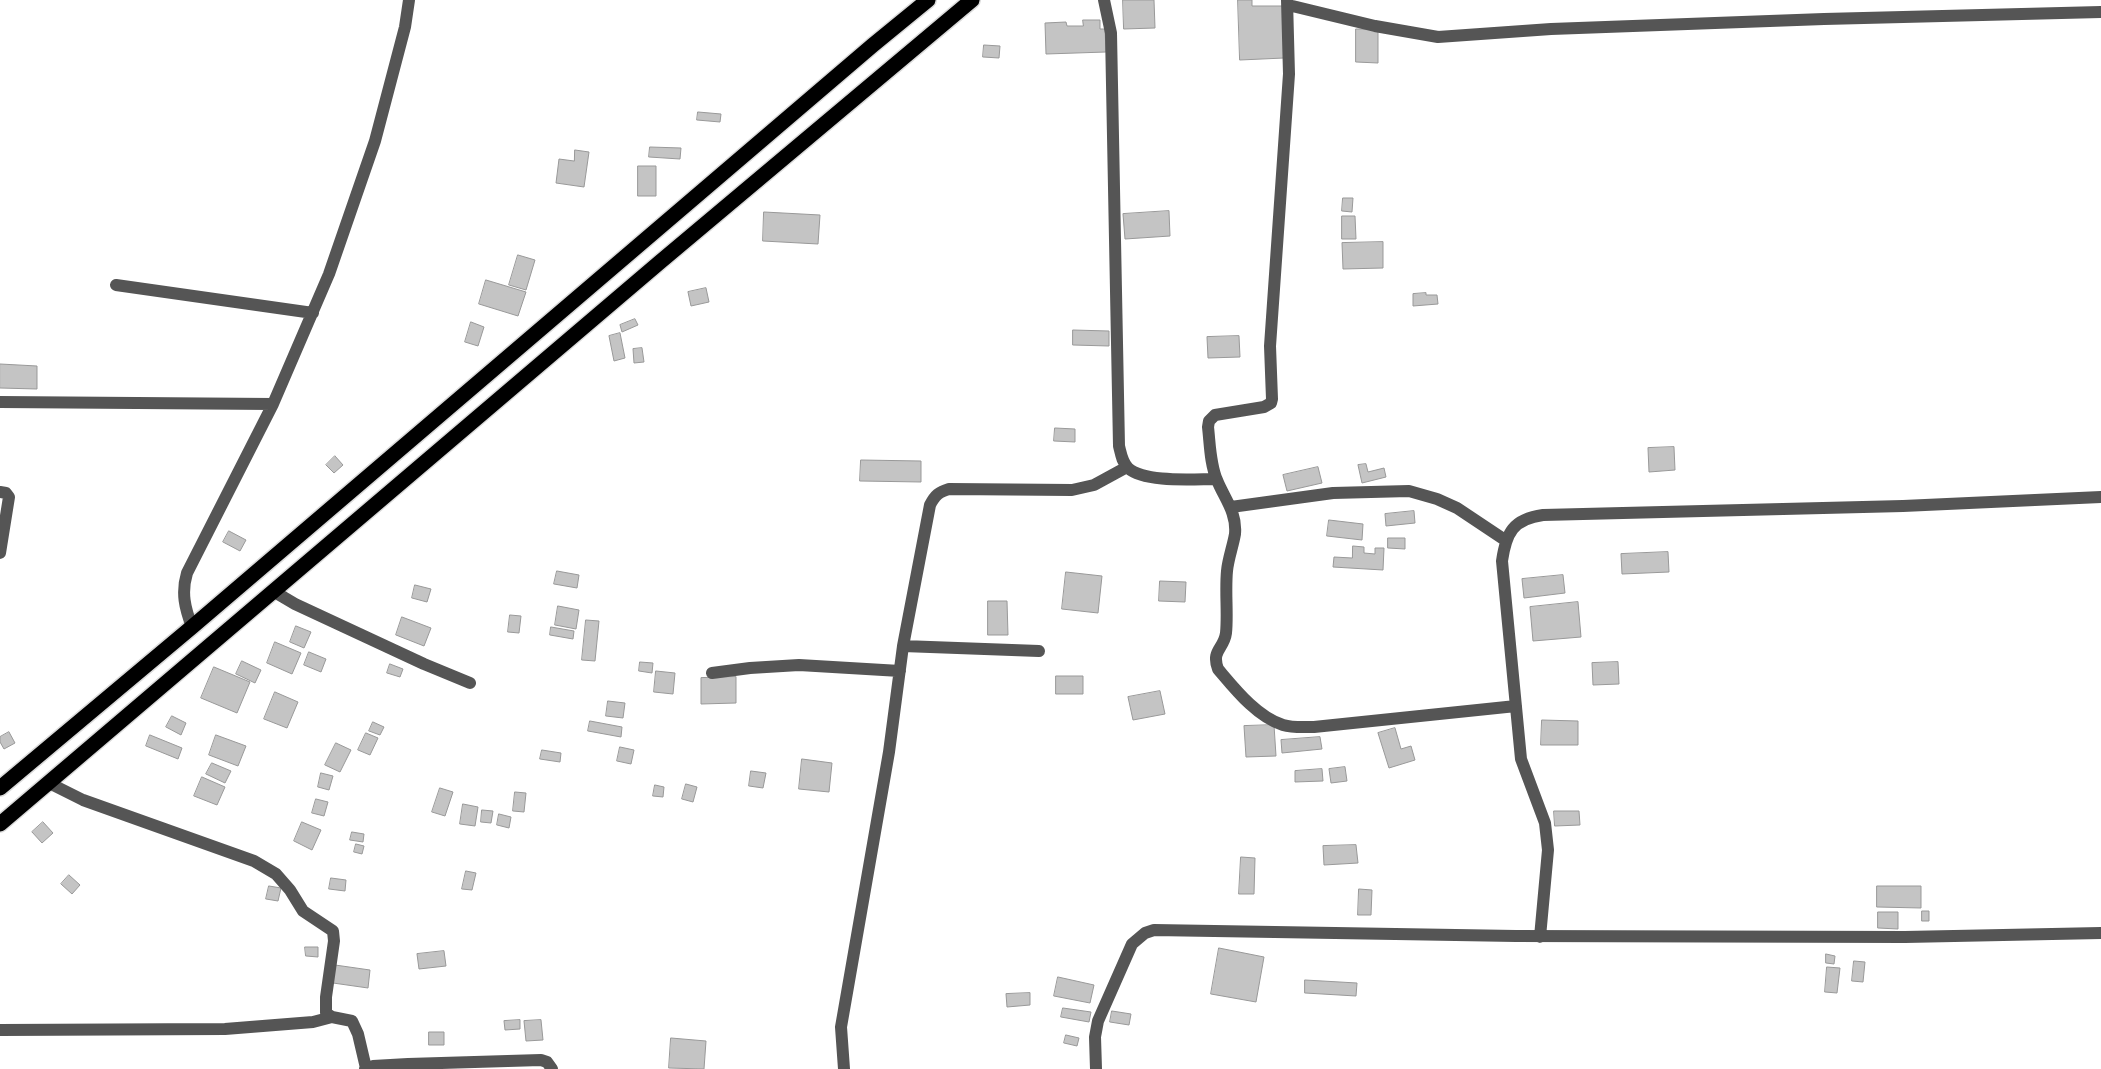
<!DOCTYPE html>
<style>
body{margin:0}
canvas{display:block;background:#fff}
</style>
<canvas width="2101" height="1069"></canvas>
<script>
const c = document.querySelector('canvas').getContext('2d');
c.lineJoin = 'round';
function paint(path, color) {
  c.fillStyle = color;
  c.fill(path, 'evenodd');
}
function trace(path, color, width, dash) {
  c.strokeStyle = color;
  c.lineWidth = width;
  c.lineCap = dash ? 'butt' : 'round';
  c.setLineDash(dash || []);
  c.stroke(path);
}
const building = new Path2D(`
 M1123 0H1154L1155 28 1124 29Z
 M1238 0H1252V6H1283L1284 58 1240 60Z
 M1083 20H1100V29H1105L1106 52 1046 54 1045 23 1066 22 1067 26H1083Z
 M1356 29H1378V63L1356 62Z
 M984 45 1000 46 999 58 983 57Z
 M698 112 721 114 720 122 697 120Z
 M650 147 681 148 680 159 649 157Z
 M575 150 589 152 584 187 556 183 559 159 574 161Z
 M638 166H656V196H638Z
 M1343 198H1353L1352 212 1342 211Z
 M1169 211 1170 236 1125 239 1123 214Z
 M764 212 820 215 818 244 763 241Z
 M1342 216H1355L1356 239H1342Z
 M1383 242V268L1343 269 1342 243Z
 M518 255 535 260 526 290 509 285Z
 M486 280 526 292 518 316 479 304Z
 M706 288 709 302 691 306 688 292Z
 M1426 293V295H1437L1438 304 1413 306V294Z
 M635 319 638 325 622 332 620 325Z
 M471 322 484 327 478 346 465 342Z
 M1073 330 1109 331V346L1073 345Z
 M620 333 625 358 614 361 609 336Z
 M1239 336 1240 357 1208 358 1207 337Z
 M642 348 644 362 634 363 633 349Z
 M0 364 37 366V389L0 388Z
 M1055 428 1075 429V442L1054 441Z
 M1674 447 1675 470 1649 472 1648 448Z
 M335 456 343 465 334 473 326 465Z
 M861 460 921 461V482L860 481Z
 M1366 464 1368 472 1384 468 1386 477 1362 483 1358 465Z
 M1318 467 1322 483 1287 491 1283 475Z
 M1414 511 1415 523 1386 526 1385 514Z
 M1329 520 1363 524 1362 540 1327 536Z
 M229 531 246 540 240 551 223 542Z
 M1388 538H1405V549L1388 548Z
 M1353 546 1364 547V553L1375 554V548H1384L1383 570 1333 567 1334 557 1352 558Z
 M1668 552 1669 572 1622 574 1621 554Z
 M557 571 579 575 577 588 554 584Z
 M1066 572 1102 576 1098 613 1062 609Z
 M1563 575 1565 593 1524 598 1522 579Z
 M1160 581 1186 582 1185 602 1159 601Z
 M415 585 431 589 427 602 412 598Z
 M988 601H1007L1008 635H988Z
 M1578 602 1581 637 1533 641 1530 607Z
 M558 606 579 610 576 629 555 625Z
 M510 615 521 616 519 633 508 632Z
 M402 617 431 628 424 646 396 635Z
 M586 620 599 621 595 661 582 660Z
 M296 626 311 632 304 648 290 642Z
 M551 627 574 631 573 639 550 635Z
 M275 642 301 653 292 674 267 663Z
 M309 652 326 659 321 672 304 665Z
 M242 661 261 670 255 683 236 674Z
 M640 662 653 663 652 673 639 671Z
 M1618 662 1619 684 1593 685 1592 663Z
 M390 664 403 669 400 677 387 673Z
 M214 667 250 682 237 713 201 698Z
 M656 671 675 673 673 694 654 692Z
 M1056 676H1083V694H1056Z
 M736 677V703L701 704V678Z
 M1160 691 1165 714 1133 720 1128 697Z
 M275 692 298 702 287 728 264 719Z
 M608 701 625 703 623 718 606 716Z
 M172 716 186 723 181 735 166 727Z
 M1542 720 1578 721V745H1541Z
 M590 721 622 727 621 737 588 731Z
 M373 722 384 727 380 735 369 731Z
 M1274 725 1276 756 1246 757 1244 726Z
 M1395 728 1401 749 1411 746 1415 760 1389 768 1378 733Z
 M9 732 15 743 4 749 0 742V737Z
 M366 733 378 738 370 755 358 750Z
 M150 735 182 748 178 759 146 746Z
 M216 735 246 746 238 766 209 755Z
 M1320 737 1322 749 1282 753 1281 740Z
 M336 743 351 750 340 772 325 765Z
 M620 747 634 750 631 764 617 761Z
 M542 750 561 753 560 762 540 759Z
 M802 759 832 763 829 792 799 789Z
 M212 763 231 771 225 783 206 774Z
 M1345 767 1347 781 1331 783 1329 769Z
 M1322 769 1323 781 1295 782V771Z
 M751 771 766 773 763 788 749 786Z
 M321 773 333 776 329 790 318 787Z
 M202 777 225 787 217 805 194 796Z
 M686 784 697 787 693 802 682 799Z
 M655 785 664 787 663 797 653 796Z
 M440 788 453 792 445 816 432 812Z
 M515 792 526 793 524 812 513 811Z
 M316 799 328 802 324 816 312 813Z
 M463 804 478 807 475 826 460 824Z
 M482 810 493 811 491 823 481 822Z
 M1554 811H1579L1580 825 1555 826Z
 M499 814 511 817 509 828 497 825Z
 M43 822 53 833 42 843 32 832Z
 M302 822 321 830 312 850 294 841Z
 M352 832 364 834 363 842 350 840Z
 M356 844 364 846 362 854 354 852Z
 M1356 845 1358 863 1324 865 1323 846Z
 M1241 857 1255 858 1254 894H1239Z
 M466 871 476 873 472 890 462 889Z
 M69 875 80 885 72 894 61 884Z
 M331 878 346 880 345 891 329 889Z
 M269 886 281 888 278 901 266 899Z
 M1877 886H1921V908L1877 907Z
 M1359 889 1372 890 1371 915H1358Z
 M1922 911H1929V921H1922Z
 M1878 912H1898V929L1878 928Z
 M305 947H318V957L306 956Z
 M1219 948 1264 957 1256 1002 1211 994Z
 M444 951 446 966 419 969 417 954Z
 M1826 954 1835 956 1834 964 1826 963Z
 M1854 961 1865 962 1863 982 1852 981Z
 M335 965 370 970 368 988 333 983Z
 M1827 967 1840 968 1837 993 1825 992Z
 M1058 977 1094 985 1090 1003 1054 996Z
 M1305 980 1357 983 1356 996 1305 993Z
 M1030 993V1005L1007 1007 1006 994Z
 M1063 1008 1091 1012 1089 1022 1061 1017Z
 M1112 1011 1131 1014 1129 1025 1110 1022Z
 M520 1020V1029L505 1030 504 1021Z
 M541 1020 543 1040 526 1041 524 1021Z
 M429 1032H444V1045H429Z
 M1066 1035 1079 1038 1077 1046 1064 1043Z
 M671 1038 706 1041 704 1069 669 1068Z`);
const minor = new Path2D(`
 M1104 0 1111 33 1119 446C1121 454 1122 462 1128 468 1145 483 1193 479 1216 479
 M1287 0 1289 74 1270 346 1272 399 1271 403 1264 407 1215 415 1209 421 1208 427C1210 444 1210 464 1217 480 1224 498 1237 512 1235 534 1233 546 1228 559 1227 571 1225 592 1228 613 1226 633 1224 649 1211 650 1218 669 1235 689 1257 717 1283 725 1293 728 1303 727 1314 727L1516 706
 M1288 5 1375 26 1438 37 1551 29 1824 19 2101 12
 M116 285 313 313
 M0 402 273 404
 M0 492 6 493 9 497 0 553
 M1231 507 1333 493 1409 491 1437 499 1457 508 1505 540
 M273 591 295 604 424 664 470 683
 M192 627C185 608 181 593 187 573L273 404 329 274 375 141 405 27 409 0
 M903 646 930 505C935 495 939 492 949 489L1072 490 1094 485 1127 467
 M712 673 750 668 799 665 900 671
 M49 783 83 800 254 861 276 874 290 890 303 911 333 931 334 941 326 997V1013L332 1017 352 1021 358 1034 366 1068
 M1540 937 1548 850 1545 823 1521 759 1502 561C1506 533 1513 519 1543 515L1903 506 2101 497
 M0 1030 225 1029 313 1022 332 1017
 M365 1069 373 1066 408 1064 541 1060 547 1062 552 1069
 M844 1069 841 1027 889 752 903 646 1039 651
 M1096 1069 1095 1037 1098 1021 1132 944 1145 933 1154 930 1516 936 1905 937 2101 933`);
const highway = new Path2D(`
 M0 788 192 627 873 45 928 0
 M0 824 660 262 972 0`);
paint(building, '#c4c4c4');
trace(building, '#999', 1);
trace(highway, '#dbdbdb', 18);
trace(minor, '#555', 12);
trace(highway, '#000', 15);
</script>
